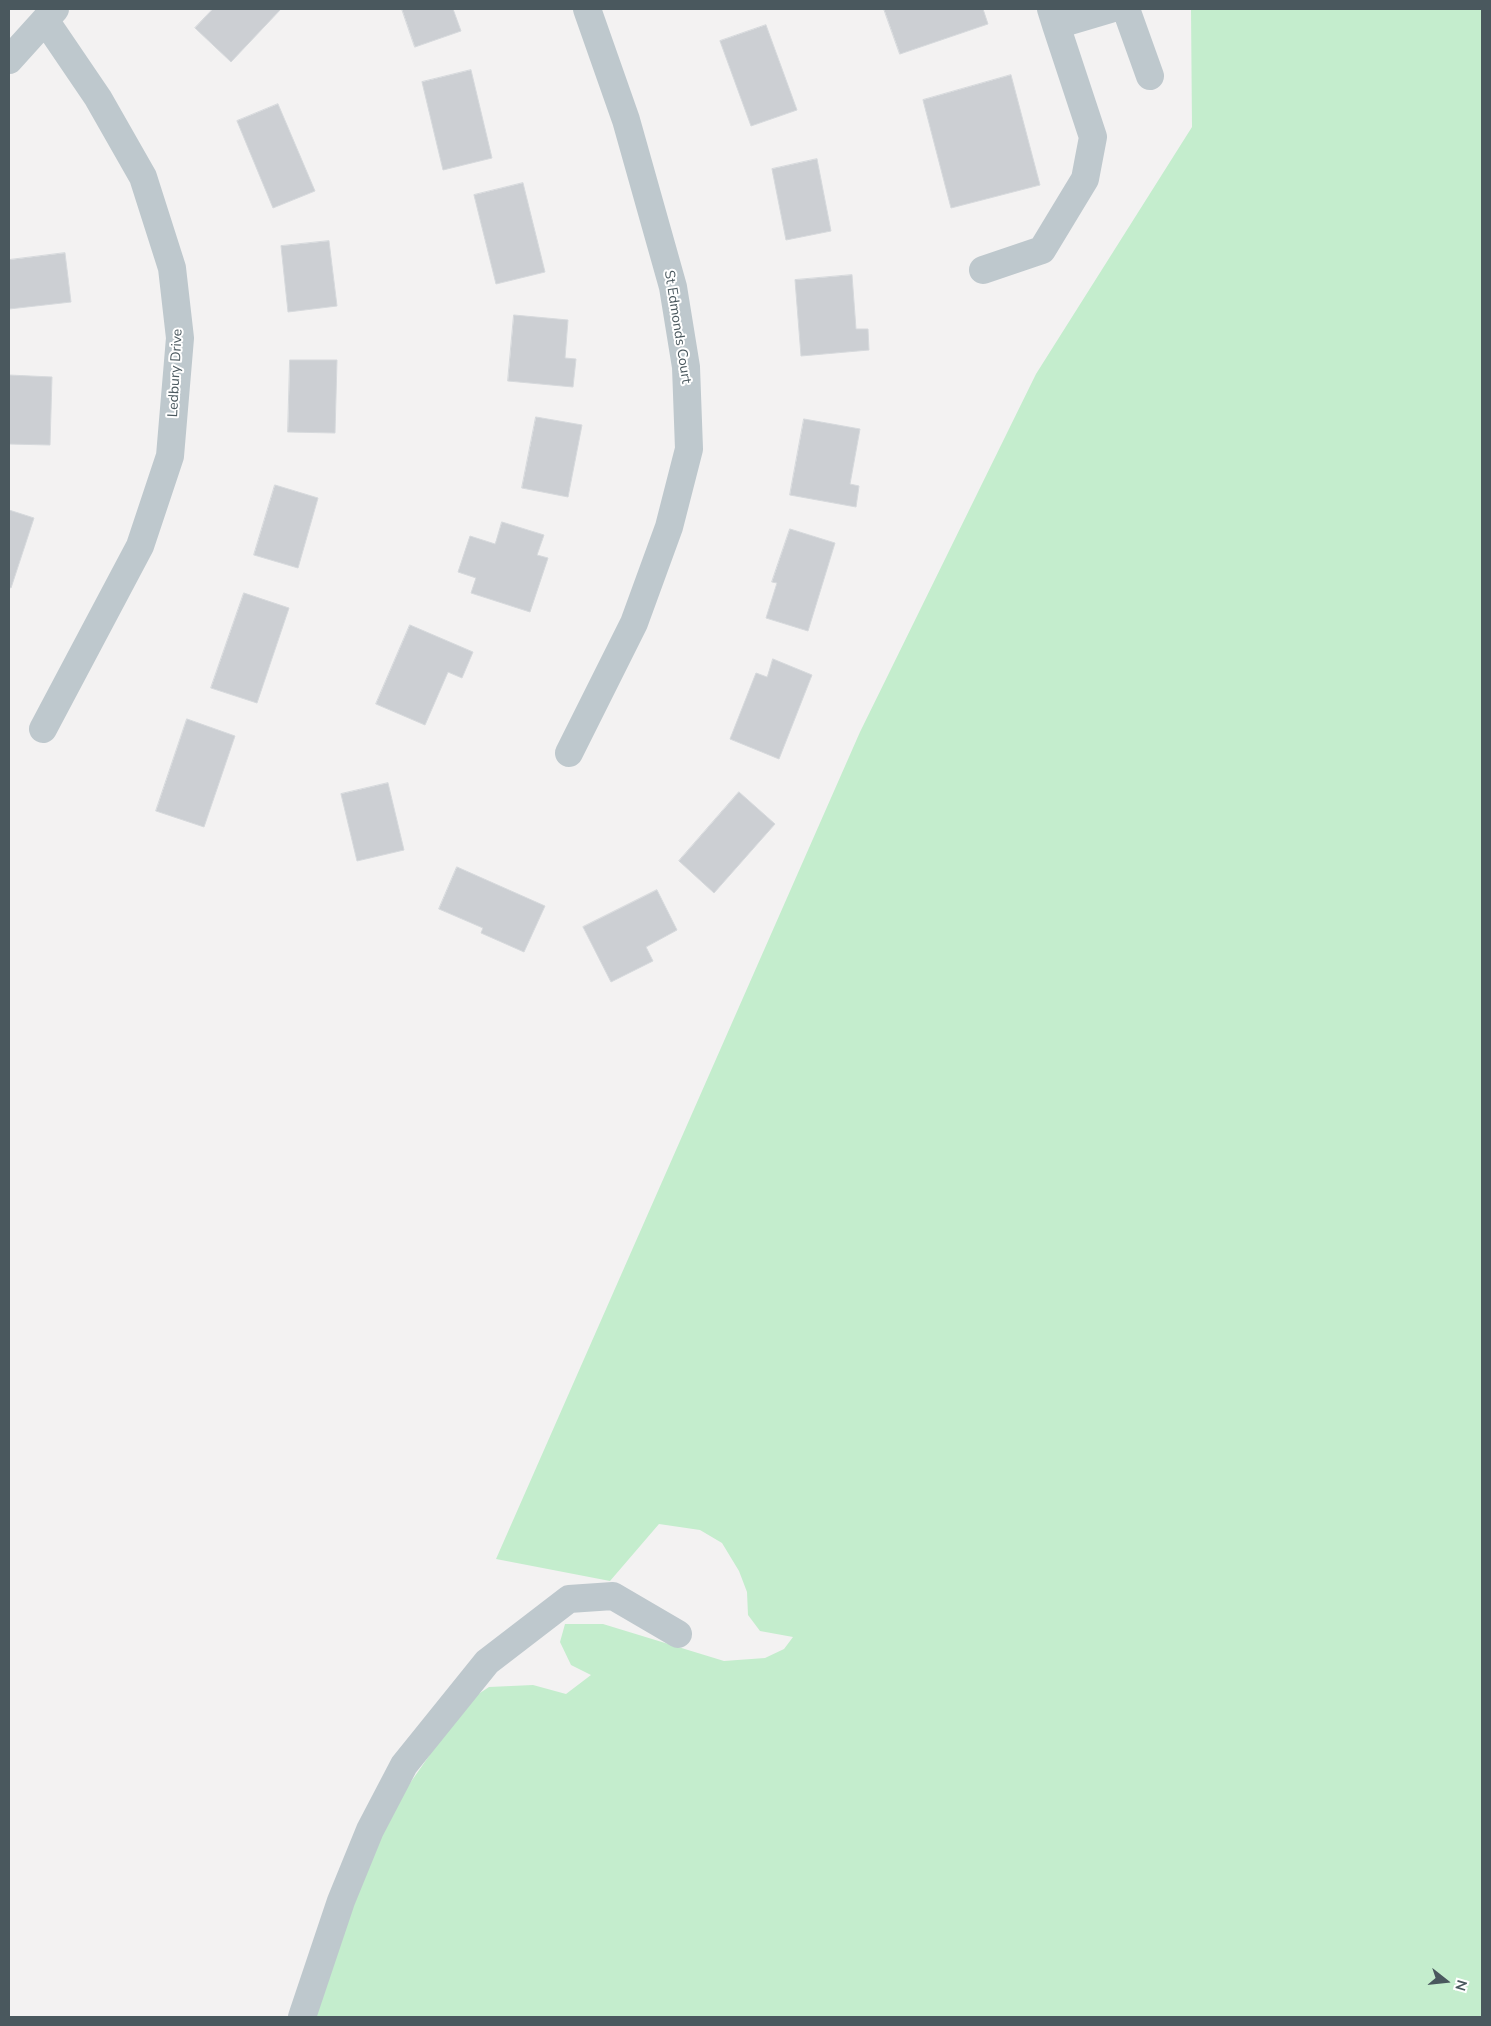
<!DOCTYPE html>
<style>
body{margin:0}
#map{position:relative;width:1491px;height:2026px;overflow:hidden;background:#f3f2f2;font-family:"Nunito Sans",sans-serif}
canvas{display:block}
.frame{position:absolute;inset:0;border:10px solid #4a585e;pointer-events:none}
.north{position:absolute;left:1421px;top:1956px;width:50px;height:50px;-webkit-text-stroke:4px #fff;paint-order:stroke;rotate:106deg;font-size:14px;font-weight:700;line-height:20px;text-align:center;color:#4a585e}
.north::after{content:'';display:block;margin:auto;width:18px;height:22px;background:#4a585e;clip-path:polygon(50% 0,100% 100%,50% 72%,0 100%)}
</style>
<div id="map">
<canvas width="1491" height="2026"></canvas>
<div class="frame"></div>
<div class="north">N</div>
</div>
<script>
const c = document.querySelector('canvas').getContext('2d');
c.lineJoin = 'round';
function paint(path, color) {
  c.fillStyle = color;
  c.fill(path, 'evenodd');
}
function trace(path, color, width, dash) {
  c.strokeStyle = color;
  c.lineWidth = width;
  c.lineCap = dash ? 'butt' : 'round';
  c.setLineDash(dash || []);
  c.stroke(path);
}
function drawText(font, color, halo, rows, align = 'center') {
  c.font = font + ' "Nunito Sans",sans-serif';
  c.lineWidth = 4;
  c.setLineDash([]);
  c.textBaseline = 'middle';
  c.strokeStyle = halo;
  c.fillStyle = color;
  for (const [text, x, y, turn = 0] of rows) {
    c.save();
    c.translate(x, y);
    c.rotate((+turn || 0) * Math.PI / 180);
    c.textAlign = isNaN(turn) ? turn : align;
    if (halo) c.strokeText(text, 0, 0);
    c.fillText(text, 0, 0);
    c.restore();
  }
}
const green = new Path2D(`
 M1191 9H1482V2017H308L348 1904 401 1796 429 1756 442 1732 465 1703 489 1687 533 1685 566 1694 591 1675 571 1665 560 1642 565 1624H603L724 1661 765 1658 784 1649 793 1637 760 1631 748 1615 747 1592 739 1571 722 1543 700 1530 659 1524 610 1581 496 1559 860 732 1036 374 1192 127Z`);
const building = new Path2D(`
 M213 9H281L231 62 195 28Z
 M402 9H453L461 31 415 47Z
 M884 9H983L988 24 900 54Z
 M766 25 797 110 751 126 720 41Z
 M471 70 492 158 443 170 422 82Z
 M1011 75 1040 185 951 208 923 100Z
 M278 104 315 191 273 208 237 121Z
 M817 159 831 231 786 240 772 169Z
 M523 183 545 272 496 284 474 195Z
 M329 241 337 306 288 312 281 246Z
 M65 253 71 302 9 309V260Z
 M852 275 856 329H868L869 350 801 356 795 280Z
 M514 315 568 320 565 358 576 359 573 387 508 381Z
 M290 360H337L335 433 288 432Z
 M9 375 52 377 50 445 9 444Z
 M536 417 582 425 568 497 522 488Z
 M804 419 860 429 850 484 859 486 856 507 790 495Z
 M275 485 318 498 298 568 254 555Z
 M9 510 34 518 11 588 9 587Z
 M502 522 544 535 537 555 548 558 530 612 471 593 476 578 458 572 470 536 495 544Z
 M790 529 835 543 808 631 766 618 777 583 772 582Z
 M244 593 289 608 257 703 211 688Z
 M410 625 473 652 462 678 448 672 425 725 376 704Z
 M773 659 812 675 779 759 730 739 756 673 767 677Z
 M187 719 235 736 204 827 156 811Z
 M388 783 404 850 357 861 341 794Z
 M739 792 775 824 714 893 679 861Z
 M457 867 545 906 524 952 481 933 483 928 439 909Z
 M657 890 677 930 646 947 653 961 611 982 583 927Z`);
const minor = new Path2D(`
 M1051 9 1056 25 1110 9
 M1126 9 1150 76
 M9 60 55 9
 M983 270 1042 250 1085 179 1093 137 1056 25
 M43 729 140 546 170 456 180 338 172 268 143 177 98 98 45 20
 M569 753 634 623 669 527 689 449 686 367 673 287 626 120 587 9
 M302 2017 341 1901 370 1830 404 1765 487 1662 569 1599 613 1596 678 1634`);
const streetNames = [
 ["St Edmonds Court",677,327,81],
 ["Ledbury Drive",176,373,-87]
];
paint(green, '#c4edcd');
paint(building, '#cccfd3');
trace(building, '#d6d9dc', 1);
trace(minor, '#bec8cd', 28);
drawText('14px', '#4a585e', '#fff', streetNames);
</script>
